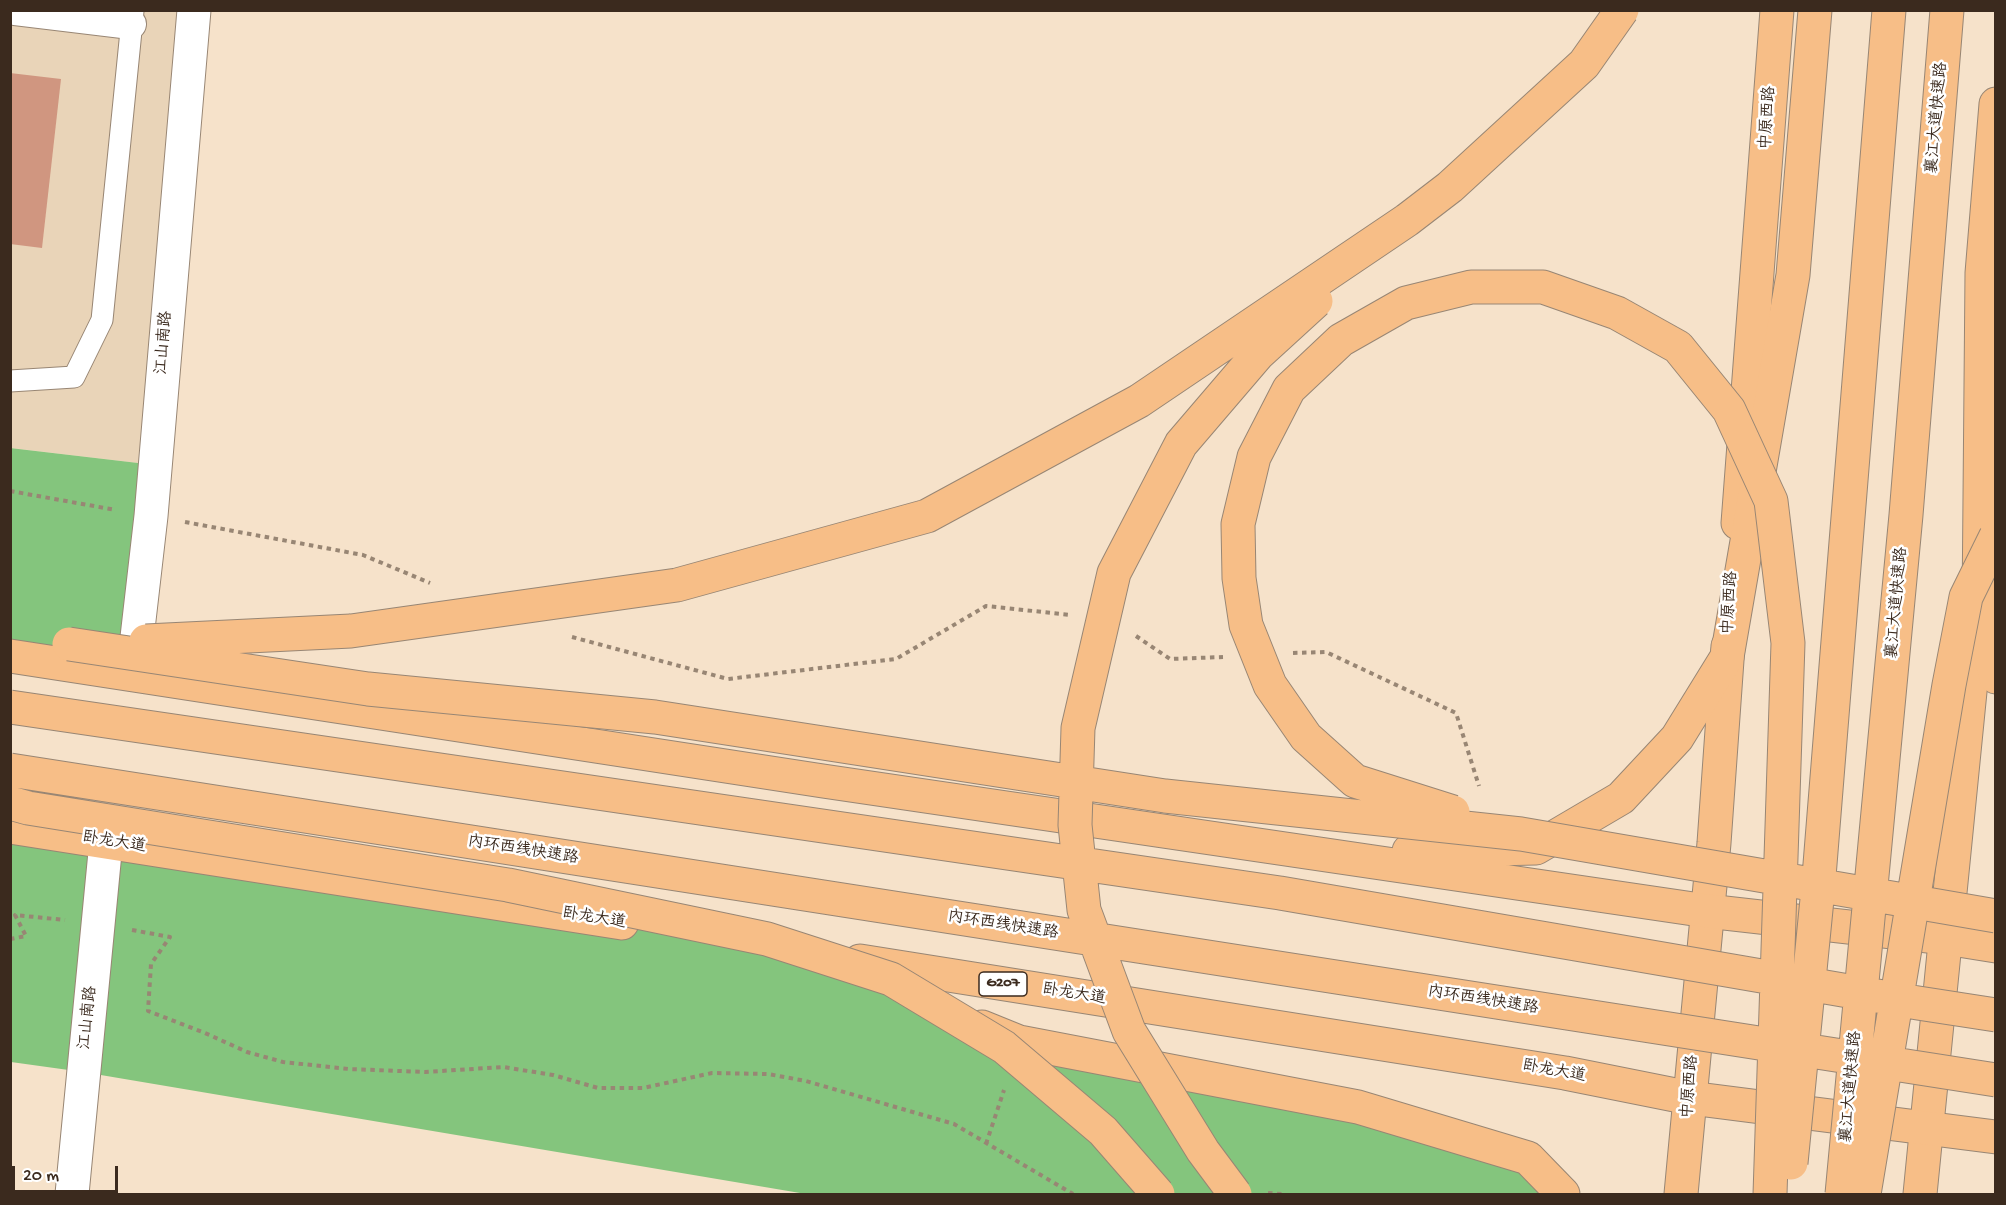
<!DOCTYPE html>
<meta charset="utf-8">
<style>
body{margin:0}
#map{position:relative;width:2006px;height:1205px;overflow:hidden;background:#f6e2ca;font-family:"Gochi Hand",sans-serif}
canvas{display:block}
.frame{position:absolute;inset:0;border:12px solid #3b2a1e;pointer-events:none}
.scale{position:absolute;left:12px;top:1166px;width:106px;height:27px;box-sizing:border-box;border:3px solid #3b2a1e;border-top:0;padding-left:8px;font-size:18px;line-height:21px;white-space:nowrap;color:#3b2a1e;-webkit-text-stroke:4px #fff;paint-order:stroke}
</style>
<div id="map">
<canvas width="2006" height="1205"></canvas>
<div class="frame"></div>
<div class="scale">20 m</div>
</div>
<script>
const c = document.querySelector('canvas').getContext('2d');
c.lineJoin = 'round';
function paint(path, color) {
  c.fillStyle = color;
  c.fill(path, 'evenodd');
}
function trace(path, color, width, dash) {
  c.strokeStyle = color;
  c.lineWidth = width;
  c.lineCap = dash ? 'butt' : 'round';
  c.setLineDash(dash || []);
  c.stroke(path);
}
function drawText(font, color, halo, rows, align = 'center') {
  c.font = font + ' "Gochi Hand","LXGW WenKai TC",sans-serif';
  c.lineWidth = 5;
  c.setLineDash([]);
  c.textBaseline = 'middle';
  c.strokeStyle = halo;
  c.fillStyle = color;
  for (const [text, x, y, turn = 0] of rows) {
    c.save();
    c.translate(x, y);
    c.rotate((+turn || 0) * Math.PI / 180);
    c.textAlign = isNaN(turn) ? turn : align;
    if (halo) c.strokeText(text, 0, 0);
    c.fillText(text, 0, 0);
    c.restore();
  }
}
const built = new Path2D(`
 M11 11H194L155 465 11 448Z`);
const green = new Path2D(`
 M10 448 155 465 132 674 11 653Z
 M10 827 789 950 1019 1041 1528 1158 1563 1194H806L83 1072 11 1062Z`);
const building = new Path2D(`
 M10 73 61 79 42 248 10 244Z`);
const path = new Path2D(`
 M10 491 116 510
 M185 522 363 555 430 583
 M1136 636 1170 659 1223 657
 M572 637 728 679 896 659 986 606 1071 615
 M1293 653 1326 652 1456 713 1479 786
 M132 930 170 937 151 964 148 1011 205 1033 247 1052 283 1062 349 1069 425 1072 503 1067 553 1075 598 1088H643L712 1073 768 1074 806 1081 954 1124 1073 1194
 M10 939 26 936 15 915 65 920
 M986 1144 1004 1090
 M1268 1193 1282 1194`);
const service = new Path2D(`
 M10 381 74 377 102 320 133 11`);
const pedestrian = new Path2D(`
 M15 10 131 24`);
const tertiary = new Path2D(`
 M133 672 151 516 194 10
 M72 1194 106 842`);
const primary = new Path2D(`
 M1738 523 1777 10
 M982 1027 1019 1042 1358 1107 1528 1158 1563 1194
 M1681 1194 1714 843 1728 646
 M1920 1194 1978 611`);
const trunk = new Path2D(`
 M1996 104 1982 273 1979 609 1996 677
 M10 656 823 781 1707 911 1946 938 1996 946
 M10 827 622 923
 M1409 851 1536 848 1621 798 1677 738 1727 657 1793 275 1815 10
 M860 961 1565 1073 1690 1098 1996 1137`);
const trunkBridge = new Path2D(`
 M146 641 351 631 677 585 927 516 1139 401 1407 220 1450 187 1584 64 1622 10
 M69 644 368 689 655 717 1165 796 1521 834 1996 916
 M10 707 1280 893 1918 1003 1996 1015
 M10 770 1996 1080
 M10 803 28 808 508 885 767 939 891 979 1004 1047 1103 1131 1158 1194
 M1453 812 1355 781 1306 737 1270 685 1246 625 1239 578 1238 524 1254 457 1289 389 1341 340 1406 303 1471 287H1543L1617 313 1678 347 1729 410 1771 501 1788 643 1770 1194
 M1791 1163 1818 889 1889 10
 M1235 1194 1203 1151 1129 1031 1084 910 1075 825 1078 728 1114 573 1181 444 1258 354 1316 301
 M1842 1194 1906 515 1947 10
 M1864 1194 1949 685 1966 597 1996 536`);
const shields = [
 [1003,984,48]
];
const shieldNames = [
 ["G207",1003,984]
];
const streetNames = [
 ["中原西路",1769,118,-86],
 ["襄江大道快速路",1938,118,-85],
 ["江山南路",165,343,-85],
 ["中原西路",1731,603,-86],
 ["襄江大道快速路",1898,603,-85],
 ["卧龙大道",114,843,9],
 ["内环西线快速路",523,851,9],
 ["卧龙大道",594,919,9],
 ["内环西线快速路",1003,926,9],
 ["卧龙大道",1074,995,9],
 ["内环西线快速路",1483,1001,9],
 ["江山南路",89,1018,-84],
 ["卧龙大道",1554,1072,10],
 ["中原西路",1691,1087,-85],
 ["襄江大道快速路",1852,1087,-85]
];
paint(built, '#e9d4b8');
paint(green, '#84c57d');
paint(building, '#d09680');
trace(service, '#988674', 23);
trace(pedestrian, '#988674', 32);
trace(tertiary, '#988674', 35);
trace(primary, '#988674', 35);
trace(trunk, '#988674', 35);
trace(path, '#988674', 4, [4.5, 4.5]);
trace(service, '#fff', 21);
trace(pedestrian, '#fff', 30);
trace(tertiary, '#fff', 33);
trace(primary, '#f7be87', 33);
trace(trunk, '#f7be87', 33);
trace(trunkBridge, '#988674', 35, []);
trace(trunkBridge, '#f7be87', 33);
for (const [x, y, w] of shields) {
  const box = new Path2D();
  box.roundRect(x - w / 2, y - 12, w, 24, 4.5);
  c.fillStyle = '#fff';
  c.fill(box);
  trace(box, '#3b2a1e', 1.5);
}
drawText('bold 15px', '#3b2a1e', null, shieldNames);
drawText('16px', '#3b2a1e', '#fff', streetNames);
</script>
